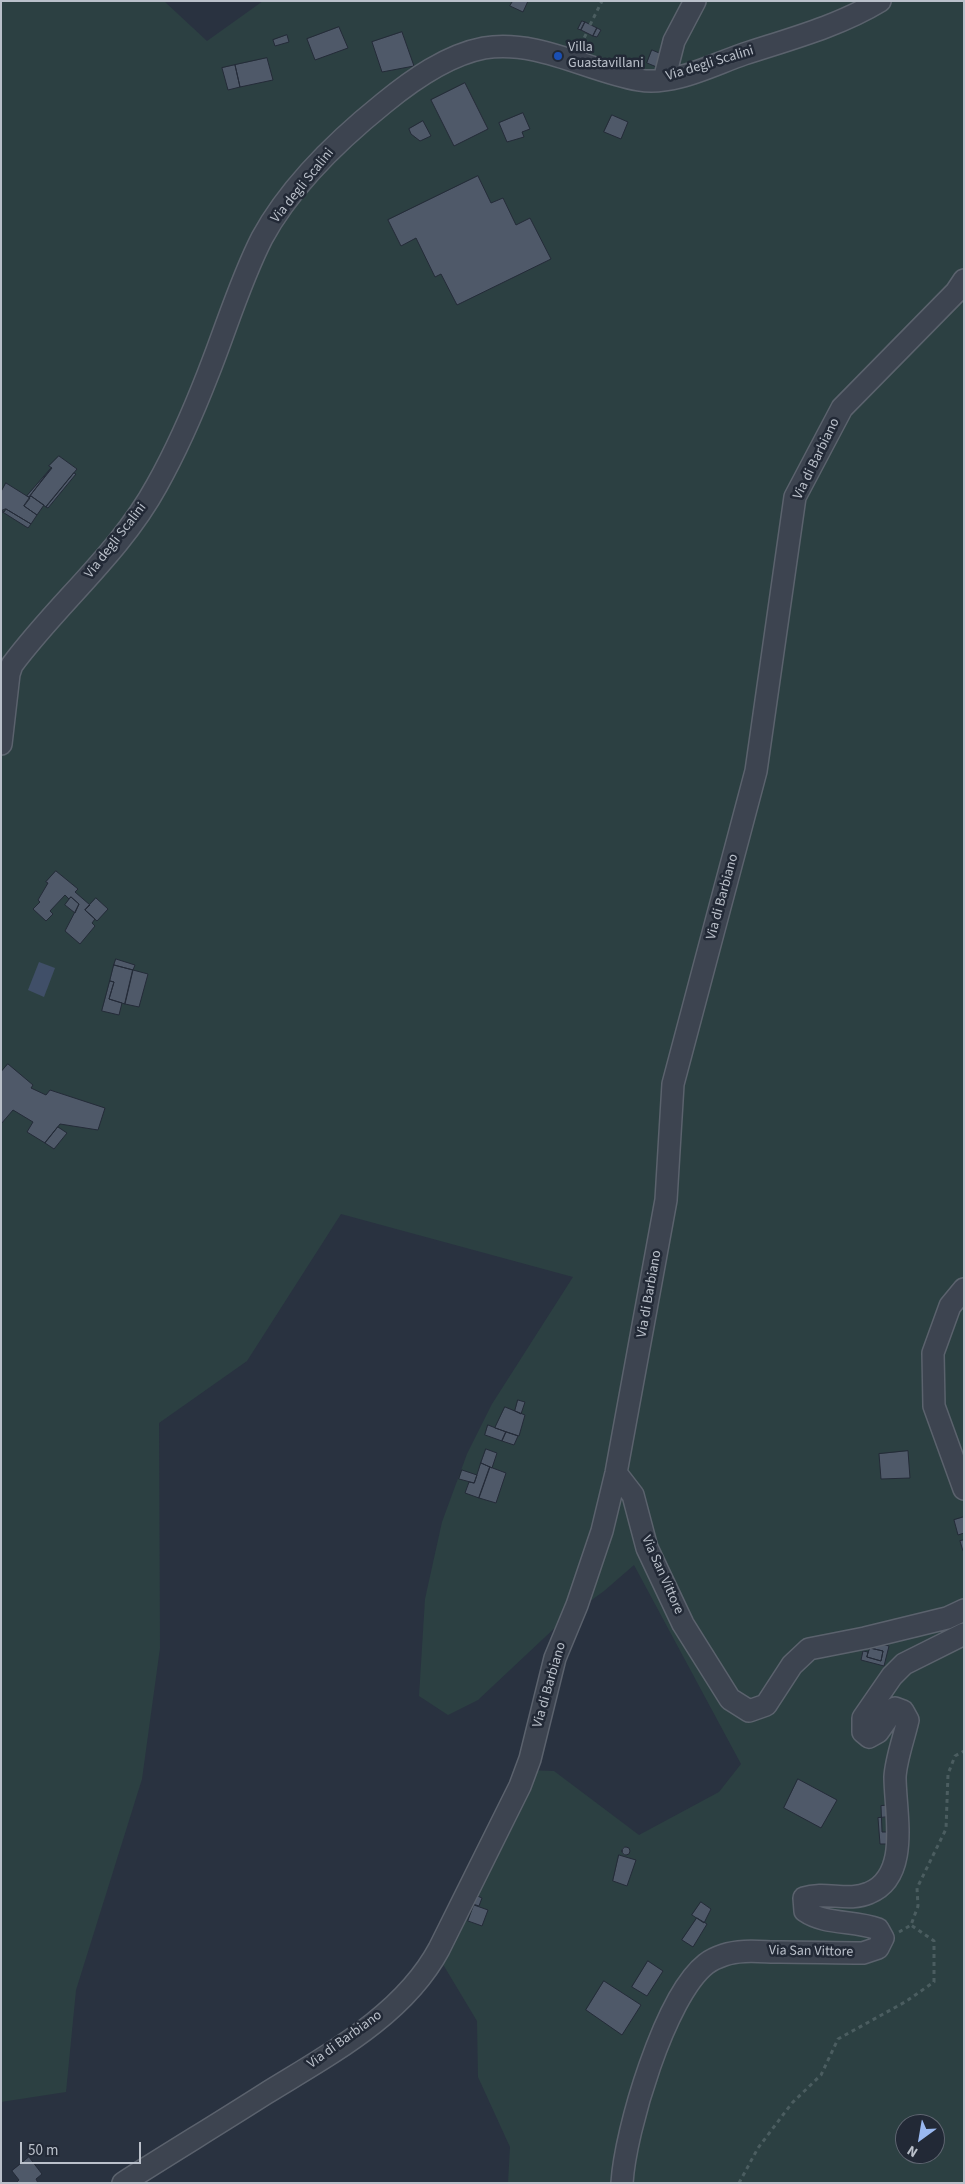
<!DOCTYPE html>
<style>
body{margin:0}
#map{position:relative;width:965px;height:2184px;overflow:hidden;background:#293240;font-family:"Source Sans 3",sans-serif}
canvas{display:block}
.frame{position:absolute;inset:0;border:2px solid #bac0ca;pointer-events:none}
.north{position:absolute;left:895px;top:2114px;width:50px;height:50px;box-sizing:border-box;background:#222936;border:1px solid #5f6571;border-radius:50%;rotate:212deg;font-size:14px;font-weight:700;line-height:20px;text-align:center;color:#bac0ca}
.north::after{content:'';display:block;margin:auto;width:18px;height:22px;background:#99b8f0;clip-path:polygon(50% 0,100% 100%,50% 72%,0 100%)}
.scale{position:absolute;left:20px;top:2142px;width:121px;height:22px;box-sizing:border-box;border:2px solid #bac0ca;border-top:0;padding-left:6px;font-size:15px;line-height:18px;white-space:nowrap;color:#bac0ca;-webkit-text-stroke:4px #222936;paint-order:stroke}
</style>
<div id="map">
<canvas width="965" height="2184"></canvas>
<div class="frame"></div>
<div class="north">N</div>
<div class="scale">50 m</div>
</div>
<script>
const c = document.querySelector('canvas').getContext('2d');
c.lineJoin = 'round';
function paint(path, color) {
  c.fillStyle = color;
  c.fill(path, 'evenodd');
}
function trace(path, color, width, dash) {
  c.strokeStyle = color;
  c.lineWidth = width;
  c.lineCap = dash ? 'butt' : 'round';
  c.setLineDash(dash || []);
  c.stroke(path);
}
function drawText(font, color, halo, rows, align = 'center') {
  c.font = font + ' "Source Sans 3",sans-serif';
  c.lineWidth = 5;
  c.setLineDash([]);
  c.textBaseline = 'middle';
  c.strokeStyle = halo;
  c.fillStyle = color;
  for (const [text, x, y, turn = 0] of rows) {
    c.save();
    c.translate(x, y);
    c.rotate((+turn || 0) * Math.PI / 180);
    c.textAlign = isNaN(turn) ? turn : align;
    if (halo) c.strokeText(text, 0, 0);
    c.fillText(text, 0, 0);
    c.restore();
  }
}
const green = new Path2D(`
 M1 1H164L207 41 263 1H964V2183H508L510 2147 478 2077 477 2021 435 1951 524 1770 554 1771 639 1835 719 1792 741 1764 634 1565 604 1591 560 1623 478 1700 448 1715 419 1696 425 1599 442 1522 467 1454 492 1404 573 1277 341 1214 247 1361 159 1423 160 1648 142 1779 76 1990 66 2092 1 2102ZM905 2124H935V2154H905Z`);
const water = new Path2D(`
 M39 962 55 968 44 997 28 990Z`);
const building = new Path2D(`
 M513 1H528L523 12 510 6Z
 M582 21 585 22 581 30 578 29Z
 M585 22 597 28 593 36 581 30Z
 M339 27 348 48 315 60 307 39Z
 M597 28 601 30 597 37 593 36Z
 M402 32 414 66 382 72 372 42Z
 M287 35 289 42 275 46 273 40Z
 M652 50 664 55 659 68 647 63Z
 M267 58 273 80 240 87 235 65Z
 M235 65 240 87 228 90 222 68Z
 M465 83 488 129 454 146 431 100Z
 M523 113 530 129 522 132 524 137 507 142 499 123Z
 M612 115 628 122 621 139 604 132Z
 M423 121 431 136 420 141 411 134 409 129Z
 M478 176 491 203 503 198 516 225 530 218 551 259 457 305 441 274 435 277 416 238 401 246 388 220Z
 M59 456 77 469 46 507 31 496 29 497 52 468 49 466Z
 M51 468 29 497 27 496Z
 M74 473 76 474 48 508 46 507Z
 M6 483 30 498 24 506 37 515 31 524 6 509 4 512 1 510V492Z
 M31 496 44 505 37 515 24 506Z
 M6 509 31 524 28 528 1 511Z
 M56 871 78 889 75 892 90 905 85 910 95 919 92 923 95 926 80 944 65 931 79 904 71 897 69 899 65 895 50 911 53 914 46 921 33 909 40 902 38 900 48 883 46 882Z
 M71 897 79 904 75 913 65 905Z
 M96 898 108 909 97 921 85 910Z
 M116 959 135 965 133 970 114 965Z
 M114 965 133 970 125 1004 109 999 114 982 110 981Z
 M133 970 148 974 139 1007 125 1004Z
 M110 981 114 982 109 999 122 1003 119 1015 102 1011Z
 M8 1064 33 1085 31 1088 46 1095 50 1090 105 1108 98 1130 60 1124 45 1143 27 1132 33 1122 13 1110 1 1124V1072Z
 M58 1127 67 1133 54 1149 45 1143Z
 M518 1400 525 1402 521 1414 515 1411Z
 M505 1407 525 1415 519 1436 495 1428Z
 M488 1425 506 1432 502 1441 485 1435Z
 M506 1432 518 1436 514 1445 502 1441Z
 M486 1449 497 1453 492 1468 481 1463Z
 M908 1451 910 1478 881 1479 879 1454Z
 M481 1463 490 1467 479 1498 465 1493 469 1482 474 1483Z
 M490 1467 506 1473 496 1503 479 1498Z
 M462 1470 477 1475 474 1483 459 1479Z
 M964 1517V1533L958 1535 954 1520Z
 M964 1540V1550L963 1551 960 1541Z
 M866 1640 889 1646 884 1666 861 1660 863 1651 868 1652 867 1657 881 1661 883 1651 870 1648Z
 M870 1648 883 1651 881 1661 867 1657Z
 M798 1779 837 1800 821 1828 784 1808Z
 M892 1805 895 1832H882L881 1806Z
 M890 1817 893 1844H880L878 1818Z
 M622 1851a4 4 0 1 1 8 0a4 4 0 1 1-8 0Z
 M619 1855 636 1860 627 1886 613 1881Z
 M473 1894 482 1898 479 1906 470 1903Z
 M701 1902 711 1909 704 1923 692 1915Z
 M474 1905 488 1910 482 1926 468 1921Z
 M697 1918 707 1924 693 1947 682 1940Z
 M648 1961 663 1971 647 1996 632 1987Z
 M604 1981 641 2005 622 2035 586 2010Z
 M29 2157 42 2174 36 2179 38 2183H16L19 2180 12 2171Z`);
const path = new Path2D(`
 M590 25 602 1
 M581 45 587 32
 M899 1932 911 1925 918 1906 917 1888 946 1829 948 1774 955 1756 964 1751
 M739 2183 758 2148 792 2103 821 2075 838 2039 905 2002 934 1982V1941L911 1925`);
const minor = new Path2D(`
 M664 80 674 41 695 1
 M1 744 9 674 12 665C58 603 120 553 157 485 176 451 194 410 208 374 226 329 240 281 262 238 290 186 338 140 384 103 412 80 447 55 484 48 537 39 588 71 639 80 673 86 712 65 744 54 790 39 839 26 880 1
 M964 1289 950 1306 933 1353 934 1406 964 1489
 M616 1473 633 1495 647 1548 683 1624 730 1699 749 1711 766 1705 792 1665 809 1649 865 1638 947 1618 964 1610
 M123 2183C170 2153 218 2124 265 2094 328 2055 403 2016 439 1949L520 1786 530 1759 555 1658 577 1605 602 1531 616 1473 666 1200 673 1084 756 771 795 497 842 408 956 292 964 280
 M622 2183C625 2131 665 1996 706 1964 711 1960 718 1957 724 1955 741 1949 762 1952 780 1952 808 1952 836 1953 863 1953L878 1948 883 1938 878 1929C854 1920 825 1925 805 1911L804 1898C825 1891 849 1902 869 1893 911 1876 895 1812 895 1777 896 1759 904 1738 908 1720L903 1711 895 1708 878 1732 869 1737 863 1732V1718L892 1676 904 1664 964 1634`);
const markers = [
 [558,56,5,"#1a4fb4"]
];
const poiNames = [
 ["Villa",568,48],
 ["Guastavillani",568,64]
];
const streetNames = [
 ["Via degli Scalini",710,64,-17],
 ["Via degli Scalini",303,186,-51],
 ["Via di Barbiano",817,459,-64],
 ["Via degli Scalini",116,541,-52],
 ["Via di Barbiano",723,897,-75],
 ["Via di Barbiano",650,1294,-80],
 ["Via San Vittore",662,1575,66],
 ["Via di Barbiano",550,1685,-74],
 ["Via San Vittore",811,1952,1],
 ["Via di Barbiano",345,2040,-36]
];
paint(green, '#2c4042');
paint(water, '#404f68');
paint(building, '#4f5969');
trace(building, '#242b38', 1);
trace(minor, '#5b626d', 24);
trace(path, '#4b5d60', 3, [4, 4]);
trace(minor, '#3d4450', 21);
for (const [x, y, r, color] of markers) {
  const dot = new Path2D();
  dot.arc(x, y, r, 0, 2 * Math.PI);
  c.fillStyle = color;
  c.fill(dot);
  trace(dot, '#222936', 2);
}
drawText('14px', '#bac0ca', '#222936', poiNames, 'left');
drawText('14px', '#bac0ca', '#222936', streetNames);
</script>
